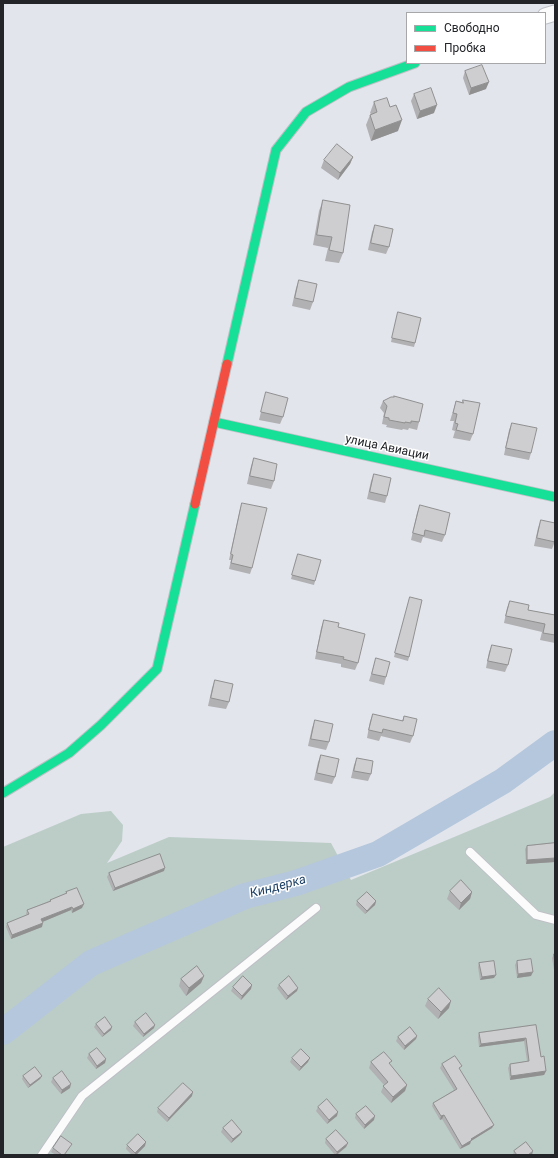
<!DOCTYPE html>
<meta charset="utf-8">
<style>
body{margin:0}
#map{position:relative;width:558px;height:1158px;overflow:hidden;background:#e2e5ec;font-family:Roboto,sans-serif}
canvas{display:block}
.frame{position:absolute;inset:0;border:4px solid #222428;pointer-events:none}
.legend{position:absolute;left:406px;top:12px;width:140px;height:52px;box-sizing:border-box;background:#fff;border:1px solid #a7a7a9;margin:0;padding:5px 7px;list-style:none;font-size:12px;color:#222428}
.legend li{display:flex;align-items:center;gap:8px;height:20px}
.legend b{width:20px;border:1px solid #a7a7a9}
</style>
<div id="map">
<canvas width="558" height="1158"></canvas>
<div class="frame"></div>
<ul class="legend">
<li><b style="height:5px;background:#16e098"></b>Свободно</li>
<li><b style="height:5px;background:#f24e42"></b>Пробка</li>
</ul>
</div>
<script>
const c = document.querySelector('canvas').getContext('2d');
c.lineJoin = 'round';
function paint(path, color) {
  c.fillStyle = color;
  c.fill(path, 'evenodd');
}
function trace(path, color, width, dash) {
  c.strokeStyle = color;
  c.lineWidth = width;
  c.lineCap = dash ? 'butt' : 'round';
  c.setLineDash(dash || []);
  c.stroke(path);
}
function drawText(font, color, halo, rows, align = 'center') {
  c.font = font + ' Roboto,sans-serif';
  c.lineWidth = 3;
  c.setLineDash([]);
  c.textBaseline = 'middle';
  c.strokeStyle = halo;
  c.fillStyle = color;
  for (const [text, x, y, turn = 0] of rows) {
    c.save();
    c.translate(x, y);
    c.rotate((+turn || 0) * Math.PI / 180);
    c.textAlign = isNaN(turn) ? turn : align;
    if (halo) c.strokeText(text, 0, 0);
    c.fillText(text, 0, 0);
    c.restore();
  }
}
const green = new Path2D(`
 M555 792V1155H3V847L81 814 111 811 123 825 122 841 107 863 169 837 331 843 351 880 550 797Z`);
const river = new Path2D(`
 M3 1032 91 963 245 896 296 883 378 854 503 781 555 743`);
const lane = new Path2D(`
 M470 852 536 915 555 920
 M42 1155 82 1096 316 908`);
const street = new Path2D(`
 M545 16 555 13`);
const fast = new Path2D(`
 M227 364 276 150 306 112 349 87 415 63
 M214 422 555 497
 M3 793 69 753 101 725 157 669 195 504`);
const jam = new Path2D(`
 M195 504 227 364`);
const wall = new Path2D(`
 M465 71 486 89 469 95 463 78Z
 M414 94 434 113 417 119 411 101Z
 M374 102 390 107 398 131 371 141 366 125 370 115 371 114 370 113Z
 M353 157 350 164 338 180 321 168 324 160Z
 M323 200 343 253 339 263 325 261 328 248 313 245 319 211Z
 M375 225 389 247 386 254 368 250 372 232Z
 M299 280 313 302 310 310 292 306 296 288Z
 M398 312 415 343 414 347 391 342Z
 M266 392 283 417 280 424 259 420Z
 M463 400 473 434 470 441 453 438 455 431 452 430 454 421H450L456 401 462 402Z
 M383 401 419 422 417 430 409 428 408 430 403 429 402 430 386 427 387 425 382 424 384 413 380 408Z
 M512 423 531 453 529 460 504 455 509 430Z
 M254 458 274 481 271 489 247 484 251 466Z
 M374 474 387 496 385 503 367 499 371 481Z
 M242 503 252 568 250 574 229 569 231 560H229L240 509Z
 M420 505 445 535 442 542 423 537 421 543 411 540 417 513Z
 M541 520 555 541 552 549 534 546 538 528Z
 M298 554 315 581 314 585 291 579Z
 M410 597 409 657 408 661 394 657Z
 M510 601 528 610 555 615V643L540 640 542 632 504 623 507 608Z
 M324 620 338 627 358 663 355 670 341 667V664L315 659 321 628Z
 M492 645 508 665 505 672 486 668 489 652Z
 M376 658 386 677 384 685 369 681Z
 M215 680 229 702 226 709 208 706 212 688Z
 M373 714 402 721 404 716 413 736 410 743 381 736 379 741 367 738 370 721Z
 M315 720 329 742 326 750 308 746 312 728Z
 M321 755 335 777 332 784 314 780 318 762Z
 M357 758 371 774 368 781 351 778 354 765Z
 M555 843V862L526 864 525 849 527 846Z
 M164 871 113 891 107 877 109 873Z
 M450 891 472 892 470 899 459 910 447 899Z
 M66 892 82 908 72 913 71 910 42 922V927L11 939 6 927 7 923 27 915 26 914 27 910 49 901 50 900 66 893Z
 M357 901H376L375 905 365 914 356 905Z
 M554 954H555V970H554L552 958Z
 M517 961 531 976 517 978 515 965Z
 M479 963 494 978 480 980 478 967Z
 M204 976 201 983 186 996 179 986 181 979Z
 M279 985 298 988 297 991 286 1000 277 988Z
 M233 987 251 989 241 1000 231 991Z
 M428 999 449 1008 438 1019 425 1006Z
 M135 1022 154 1028 143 1037 133 1026Z
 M96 1024 111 1030 102 1037 94 1027Z
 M536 1025 541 1057 546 1071 544 1075 510 1080 508 1068 510 1064 527 1061 524 1041 479 1047 478 1037 479 1033Z
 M417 1036 416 1039 404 1050 396 1041 398 1037Z
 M89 1054 106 1059 105 1063 96 1069 87 1058Z
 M292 1058 308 1062 299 1071 290 1062Z
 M371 1062 390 1065 407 1085 405 1091 391 1103 381 1092 384 1085 369 1068Z
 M442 1064 460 1070 492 1128 471 1141 470 1144 460 1149 442 1119 440 1120 432 1106 433 1103 454 1090 440 1068Z
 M23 1076H42L40 1079 28 1088 22 1079Z
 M53 1078 70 1088 61 1094 51 1082Z
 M192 1096 167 1122 157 1112 158 1108Z
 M318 1107 337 1116 327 1124 316 1111Z
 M356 1114 374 1120 364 1129 355 1118Z
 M223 1128 242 1132 240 1135 231 1143 221 1132Z
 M326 1139 348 1143 346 1147 337 1155H335L325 1143Z
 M127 1145 145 1146 136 1155H132L126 1149Z
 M70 1147 65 1155H56L51 1152 53 1148Z
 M514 1151 532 1155H513Z`);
const shadedWall = new Path2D(`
 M489 82 486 89 469 95 471 88Z
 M437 105 434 113 417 119 420 111Z
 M402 120 398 131 371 141 375 130Z
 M353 157 350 164 338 180 340 173Z
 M555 858V862L526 864 527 860Z
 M165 868 164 871 113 891 115 888Z
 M472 892 470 899 459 910 461 903Z
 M376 901 375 905 365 914 367 911Z
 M84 904 82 908 72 913 73 909Z
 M72 907 71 910 40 923 41 919Z
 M43 923 42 927 11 939 12 935Z
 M533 972 531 976 517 978 518 974Z
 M496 975 494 978 480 980 482 977Z
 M204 976 201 983 186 996 189 988Z
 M252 985 251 989 241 1000 242 996Z
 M298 988 297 991 286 1000 288 996Z
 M451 1001 449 1008 438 1019 441 1012Z
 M155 1025 154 1028 143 1037 144 1034Z
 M112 1027 111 1030 102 1037 104 1034Z
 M417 1036 416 1039 404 1050 405 1046Z
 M526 1038 524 1041 479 1047 481 1044Z
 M310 1058 308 1062 299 1071 301 1067Z
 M106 1059 105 1063 96 1069 97 1066Z
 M546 1071 544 1075 510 1080 511 1076Z
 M42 1076 40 1079 28 1088 30 1085Z
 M71 1084 70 1088 61 1094 62 1090Z
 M407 1085 405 1091 391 1103 393 1097Z
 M193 1092 192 1096 167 1122 169 1118Z
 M338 1112 337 1116 327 1124 329 1120Z
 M444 1115 442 1119 440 1120 441 1116Z
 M375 1116 374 1120 364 1129 365 1125Z
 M494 1125 492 1128 471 1141 470 1144 460 1149 462 1146 471 1139Z
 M242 1132 240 1135 231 1143 233 1139Z
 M146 1142 145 1146 136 1155H135V1153Z
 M348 1143 346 1147 336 1155 337 1152Z
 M533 1151 532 1155H528Z`);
const building = new Path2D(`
 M482 65 489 82 471 88 465 71Z
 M431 88 437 105 420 111 414 94Z
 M387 98 390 107 396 105 402 120 375 130 370 115 377 112 374 102Z
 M337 144 353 157 340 173 324 160Z
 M323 200 350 205 343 253 329 250 332 237 317 235Z
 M375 225 393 229 389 247 371 243Z
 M299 280 317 284 313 302 295 298Z
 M398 312 421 318 415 343 392 338Z
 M266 392 288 398 283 417 261 412Z
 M394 396 423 404 419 422 411 421V423L405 422V423L389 420V418L384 417 387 406 383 401 391 397H394Z
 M463 400 480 403 473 434 456 430 458 424 455 423 457 414 453 413 456 401 463 403Z
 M512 423 537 428 531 453 506 448Z
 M254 458 277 464 274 481 250 476Z
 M374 474 391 478 387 496 370 492Z
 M242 503 267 508 252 568 231 563 233 555 231 554Z
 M420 505 450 513 445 535 425 530 424 536 413 533Z
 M541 520 555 523V542L537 538Z
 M298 554 321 560 315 581 292 575Z
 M410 597 422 600 409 657 395 653Z
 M510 601 529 605 528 610 555 615V635L543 633 545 624 506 616Z
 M324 620 339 623 338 627 365 634 358 663 343 659 344 657 317 652Z
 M492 645 512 649 508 665 488 661Z
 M376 658 390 662 386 677 372 674Z
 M215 680 233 684 229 702 211 698Z
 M373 714 403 721 404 716 417 719 413 736 383 729 382 733 369 730Z
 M315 720 333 724 329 742 311 739Z
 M321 755 339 759 335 777 317 773Z
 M357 758 373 761 371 774 354 771Z
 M555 843V858L527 860V846Z
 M160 854 165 868 115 888 109 873Z
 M461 880 472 892 461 903 450 891Z
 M77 888 84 904 73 909 72 907 41 919 43 923 12 935 7 923 29 914 27 910 51 901 50 900 67 893 66 892Z
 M367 892 376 901 367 911 357 901Z
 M554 954H555V964Z
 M531 959 533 972 518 974 517 961Z
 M494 961 496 975 482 977 479 963Z
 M197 966 204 976 189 988 181 979Z
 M243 976 252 985 242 996 233 987Z
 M289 976 298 988 288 996 279 985Z
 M439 988 451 1001 441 1012 428 999Z
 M146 1013 155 1025 144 1034 135 1022Z
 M105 1017 112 1027 104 1034 96 1024Z
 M536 1025 541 1057 544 1056 546 1071 511 1076 510 1064 529 1061 526 1038 481 1044 479 1033Z
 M410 1027 417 1036 405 1046 398 1037Z
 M97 1048 106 1059 97 1066 89 1054Z
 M301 1049 310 1058 301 1067 292 1058Z
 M384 1052 392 1061 389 1063 407 1085 393 1097 383 1086 388 1082 371 1062Z
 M455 1056 462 1066 459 1068 494 1125 471 1139 472 1140 462 1146 444 1115 441 1116 433 1103 457 1089 442 1064Z
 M35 1067 42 1076 30 1085 23 1076Z
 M62 1071 71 1084 62 1090 53 1078Z
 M183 1083 193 1092 169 1118 158 1108Z
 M327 1099 338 1112 329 1120 318 1107Z
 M366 1106 375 1116 365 1125 356 1114Z
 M232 1120 242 1132 233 1139 223 1128Z
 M336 1130 348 1143 337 1152 326 1139Z
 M138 1134 146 1142 135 1153 127 1145Z
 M61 1136 72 1144 64 1155H62L53 1148Z
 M526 1142 533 1151 528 1155H517L514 1151Z`);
const streetNames = [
 ["улица Авиации",387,448,12]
];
const waterNames = [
 ["Киндерка",278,887,-15]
];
paint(green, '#bccdc7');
trace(river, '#b5c7dc', 26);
trace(lane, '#bec0c5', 10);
trace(street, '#bec0c5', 17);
trace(fast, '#bec0c5', 11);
trace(jam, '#bec0c5', 11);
trace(lane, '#fbfbfc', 8);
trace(street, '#fbfbfc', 15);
trace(fast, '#16e098', 9);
trace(jam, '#f24e42', 9);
paint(wall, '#b1b0b2');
paint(shadedWall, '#909091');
paint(building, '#cecdcf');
trace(building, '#909091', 1);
drawText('12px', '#222428', '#fff', streetNames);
drawText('italic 13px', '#1e4167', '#fff', waterNames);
</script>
